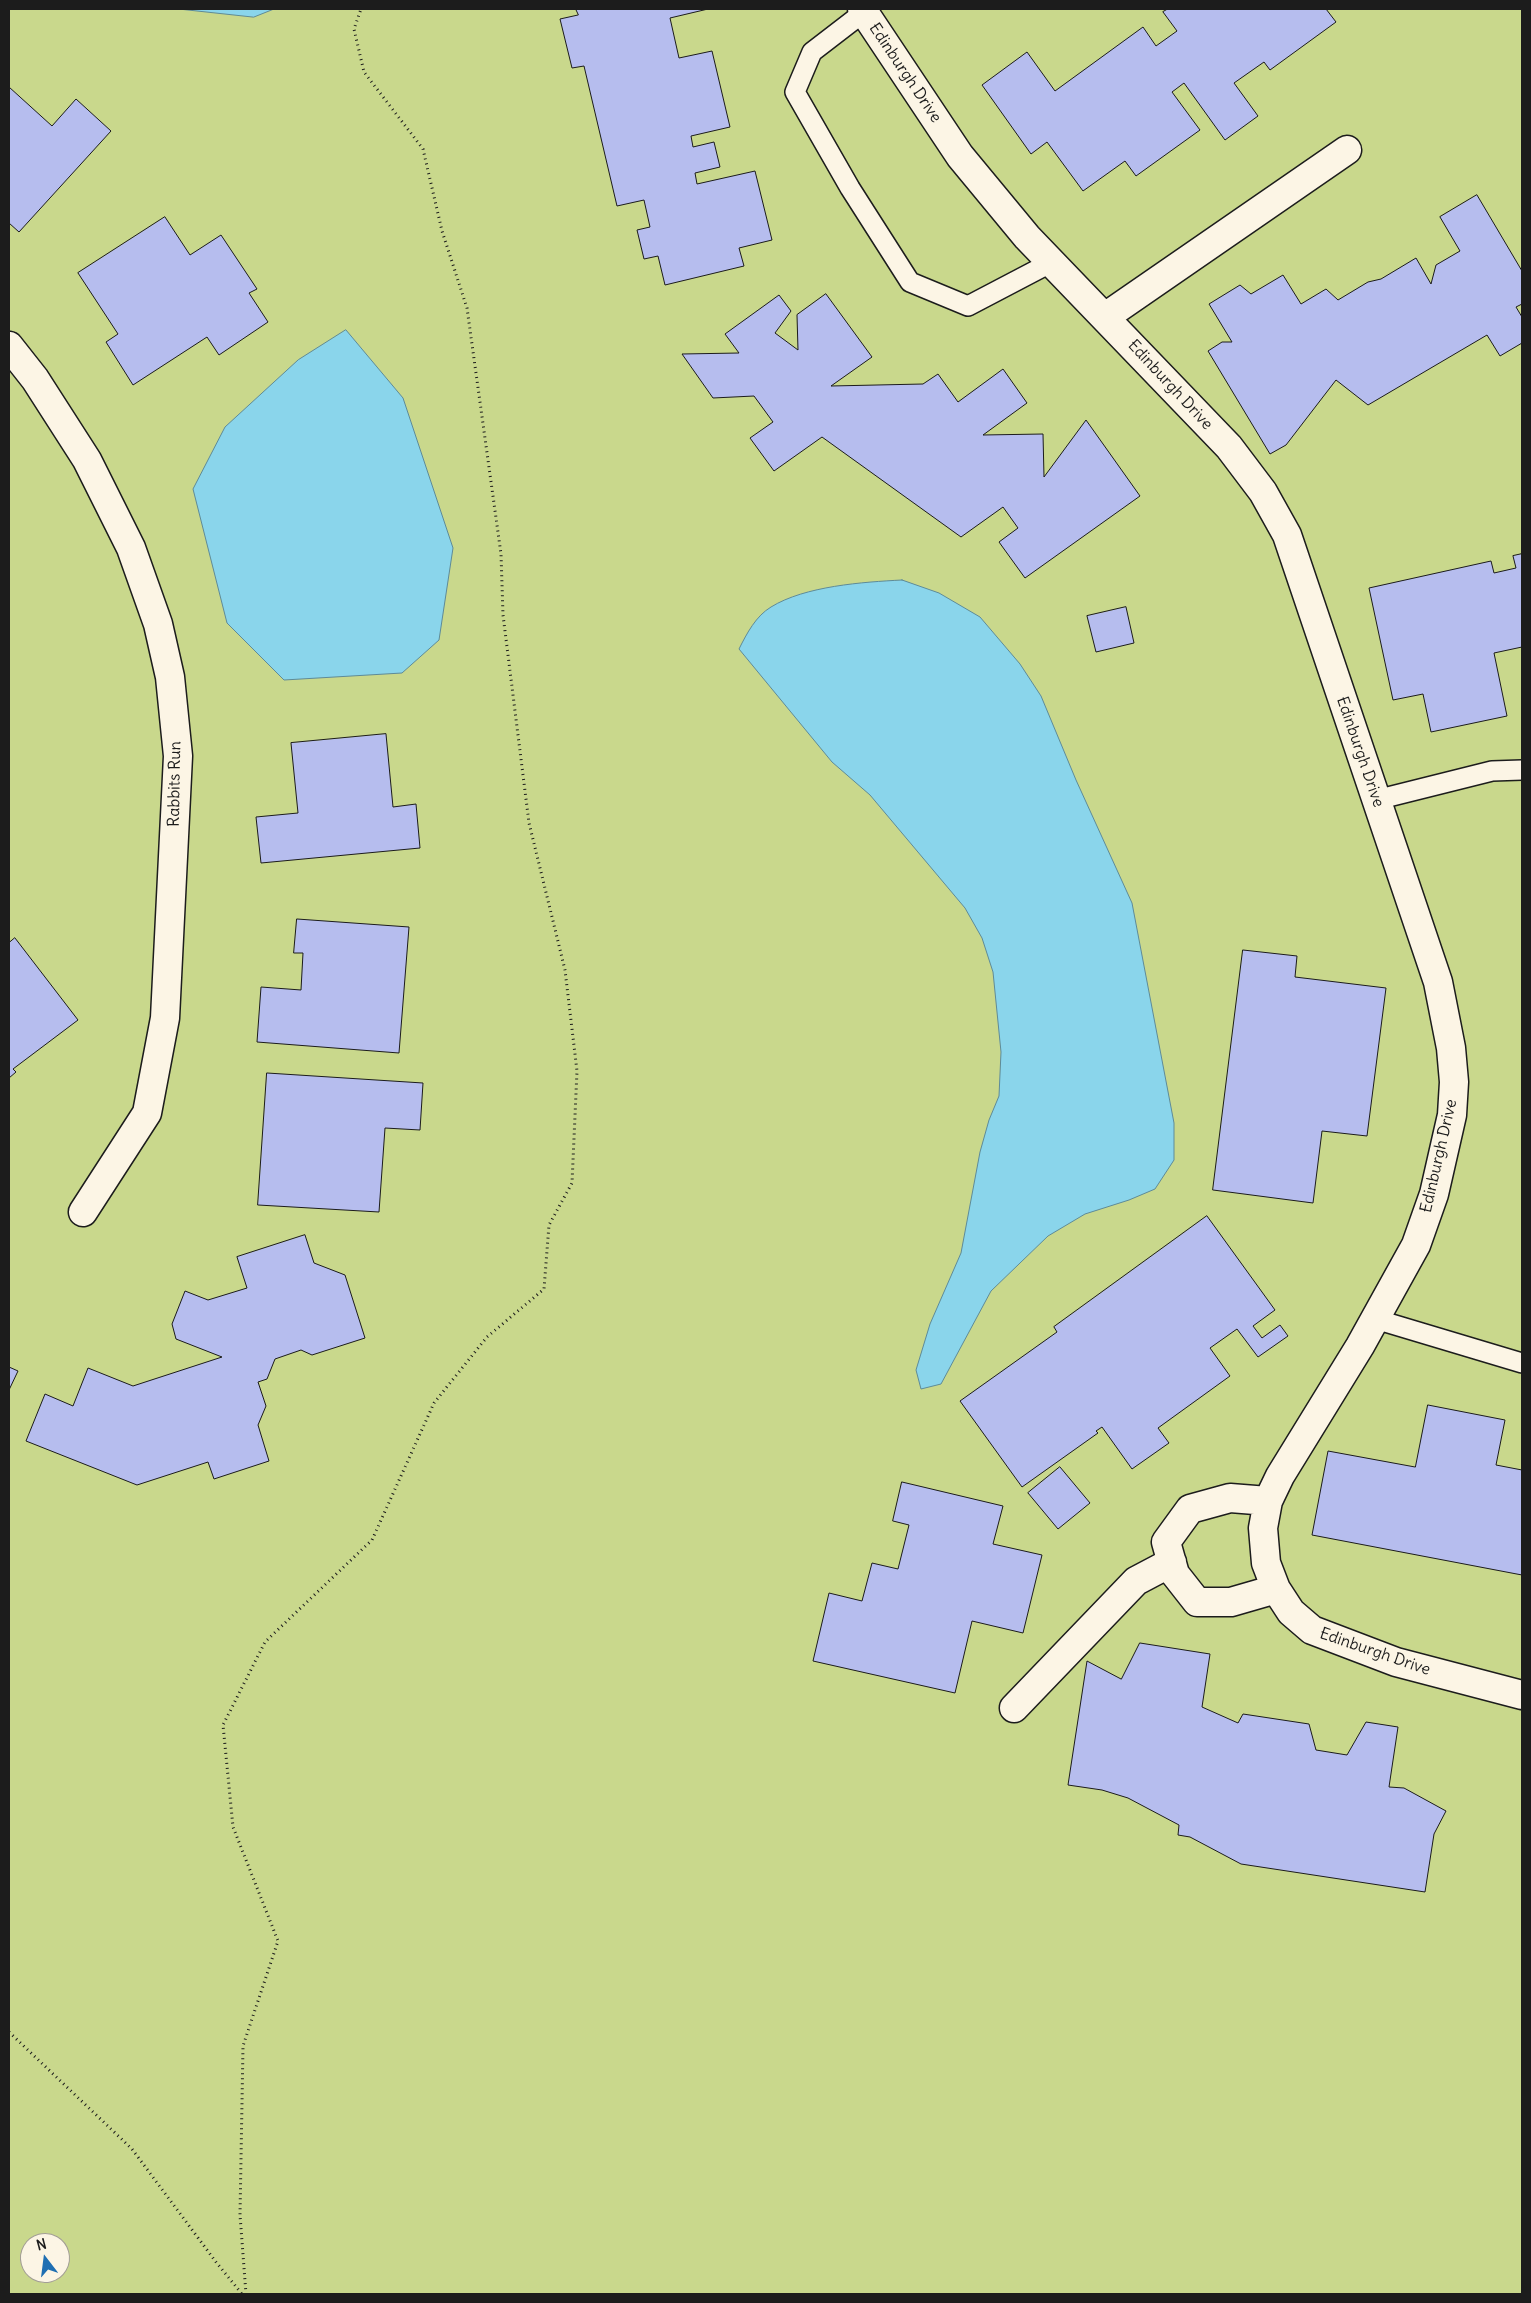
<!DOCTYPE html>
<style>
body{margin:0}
#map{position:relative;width:1531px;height:2303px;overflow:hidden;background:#eeeae7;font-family:Delius,sans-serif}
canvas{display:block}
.frame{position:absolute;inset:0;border:10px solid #1c1c1c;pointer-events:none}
.north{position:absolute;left:20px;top:2233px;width:50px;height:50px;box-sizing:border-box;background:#fcf5e5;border:1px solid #a29e95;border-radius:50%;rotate:345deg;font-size:14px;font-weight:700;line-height:20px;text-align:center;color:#1c1c1c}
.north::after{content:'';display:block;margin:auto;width:18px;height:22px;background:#1f6fb2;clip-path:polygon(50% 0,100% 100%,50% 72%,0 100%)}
</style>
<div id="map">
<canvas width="1531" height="2303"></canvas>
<div class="frame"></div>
<div class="north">N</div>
</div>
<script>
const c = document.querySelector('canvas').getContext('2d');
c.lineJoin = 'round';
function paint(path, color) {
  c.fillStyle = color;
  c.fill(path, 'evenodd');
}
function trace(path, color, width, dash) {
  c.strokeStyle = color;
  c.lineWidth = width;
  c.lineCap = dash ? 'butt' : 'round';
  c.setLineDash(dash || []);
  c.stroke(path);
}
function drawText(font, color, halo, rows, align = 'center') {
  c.font = font + ' Delius,sans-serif';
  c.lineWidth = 4;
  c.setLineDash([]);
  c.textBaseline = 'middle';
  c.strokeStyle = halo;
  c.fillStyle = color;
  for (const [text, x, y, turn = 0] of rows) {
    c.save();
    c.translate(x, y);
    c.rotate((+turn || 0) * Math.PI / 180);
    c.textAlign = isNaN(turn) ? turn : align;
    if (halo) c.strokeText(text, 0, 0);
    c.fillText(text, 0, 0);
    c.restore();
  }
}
const green = new Path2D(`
 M9 9H1522V2294H9ZM30 2243H60V2273H30Z`);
const water = new Path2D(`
 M179 9H274L254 17Z
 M346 330 403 398 453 548 439 640 402 673 284 680 227 623 193 489 225 427 298 360Z
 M902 580 939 593 980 617 1020 664 1041 696 1076 780 1132 903 1174 1123V1160L1155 1189 1129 1200 1085 1214 1048 1236 991 1291 941 1384 921 1389 916 1370 930 1324 961 1253 980 1152 989 1120 999 1096 1001 1052 993 972 982 938 965 908 870 795 832 762 739 649C747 633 756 616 771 607 805 586 863 582 902 580Z`);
const building = new Path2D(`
 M576 9H708L670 18 679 58 712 51 730 127 691 136 693 147 714 142 720 167 695 173 697 184 755 171 772 240 739 248 744 266 665 285 658 256 644 259 637 230 650 227 644 200 617 206 584 66 572 68 560 19 578 15Z
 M1168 9H1326L1336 22 1270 70 1264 62 1234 83 1258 116 1225 140 1184 83 1172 92 1200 130 1136 176 1125 161 1083 191 1047 142 1031 154 982 85 1027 52 1055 91 1143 27 1156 46 1177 31 1163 12Z
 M9 87 52 126 76 99 111 131 19 232 9 223Z
 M1477 195 1522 271V304L1516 307 1522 317V343L1500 356 1487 335 1368 405 1336 380 1286 445 1270 454 1208 351 1222 342H1232L1209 304 1240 285 1251 294 1283 275 1301 304 1326 289 1338 300 1368 282 1381 279 1416 258 1431 284 1436 265 1460 251 1440 217Z
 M165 217 190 255 221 235 257 289 249 293 268 322 219 355 207 337 133 385 106 342 118 334 78 273Z
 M826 294 872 357 831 386 923 384 938 374 958 402 1003 369 1027 403 983 435 1043 434 1044 477 1086 420 1140 496 1025 578 999 542 1018 528 1003 507 961 537 822 437 774 471 750 438 773 422 754 396 713 398 682 354 739 353 725 334 779 295 791 311 775 333 798 350 797 315Z
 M1522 554V649V647L1494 653 1507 716 1431 732 1423 694 1393 700 1369 588 1491 561 1494 573 1516 568 1513 556Z
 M1126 607 1134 643 1096 652 1087 616Z
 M386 734 393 807 416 804 420 848 261 863 256 817 298 813 291 743Z
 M297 919 409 927 399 1053 257 1042 261 987 301 990 303 953H294Z
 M15 938 78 1020 13 1069 16 1072 9 1078V943Z
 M1243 950 1297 956 1295 977 1386 988 1367 1136 1322 1131 1313 1203 1213 1190Z
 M267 1073 423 1083 420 1130 385 1128 379 1212 258 1205Z
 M1207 1216 1275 1310 1253 1326 1262 1338 1280 1325 1288 1336 1258 1357 1237 1329 1210 1348 1230 1376 1158 1428 1169 1443 1132 1469 1102 1427 1096 1431 1098 1433 1022 1487 960 1401 1057 1332 1054 1327Z
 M305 1235 314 1263 345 1275 365 1338 312 1355 301 1350 275 1359 267 1379 258 1382 266 1406 258 1425 269 1461 214 1479 208 1462 137 1485 26 1441 45 1394 73 1406 88 1368 133 1386 222 1357 176 1339 172 1324 185 1291 208 1300 247 1288 237 1257Z
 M9 1367 18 1371 9 1390Z
 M1428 1405 1505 1420 1496 1465 1522 1470V1575L1312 1535 1328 1451 1415 1467Z
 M1060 1467 1090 1503 1058 1529 1028 1493Z
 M902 1482 1003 1506 993 1544 1042 1555 1023 1633 972 1621 955 1693 813 1661 829 1593 862 1601 872 1563 898 1569 909 1525 893 1521Z
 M1140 1643 1210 1654 1202 1707 1238 1723 1243 1714 1309 1724 1316 1750 1347 1755 1366 1722 1398 1727 1389 1787 1404 1788 1446 1811 1434 1834 1425 1892 1241 1864 1190 1837 1178 1835 1179 1825 1128 1798 1102 1790 1068 1785 1087 1661 1121 1679Z`);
const path = new Path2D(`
 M9 2032 132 2149 216 2262 242 2294
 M246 2294 240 2215 243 2046 278 1941 233 1827 223 1725 265 1642 372 1540 434 1403 487 1337 544 1289 549 1225 572 1183 577 1071 565 970 529 823 503 615 501 554 467 308 442 231 423 149 364 72 354 29 361 9`);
const service = new Path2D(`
 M864 12 812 52 795 92 850 188 910 282 968 306 1052 262
 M1376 800 1492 771 1522 770
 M1375 1319 1522 1363`);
const minor = new Path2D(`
 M862 9 960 156 1027 237 1229 447 1263 492 1287 535 1438 982 1451 1048 1454 1082 1452 1115 1434 1194 1416 1245 1360 1346 1280 1476 1268 1501 1263 1528 1266 1563 1276 1589 1291 1612 1312 1630 1396 1662 1522 1695
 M1105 317 1347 150
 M9 346 35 379 87 460 131 548 158 624 170 677 178 756 165 1018 147 1113 83 1212
 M1268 1501 1230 1498 1190 1509 1166 1542 1175 1574 1197 1602H1231L1276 1589
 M1014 1708 1136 1581 1172 1562`);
const streetNames = [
 ["Edinburgh Drive",905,73,56],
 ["Edinburgh Drive",1170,385,47],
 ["Edinburgh Drive",1360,752,71],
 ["Rabbits Run",175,784,-89],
 ["Edinburgh Drive",1439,1156,-77],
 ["Edinburgh Drive",1375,1652,19]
];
paint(green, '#c9d88c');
paint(water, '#8ad5eb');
trace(water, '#5e8b98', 1);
paint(building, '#b6bdee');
trace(building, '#1c1c1c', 1);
trace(service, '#1c1c1c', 22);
trace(minor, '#1c1c1c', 31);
trace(path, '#1c1c1c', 3, [1, 4]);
trace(service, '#fcf5e5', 19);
trace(minor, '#fcf5e5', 28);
drawText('16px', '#1c1c1c', '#fcf5e5', streetNames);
</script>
